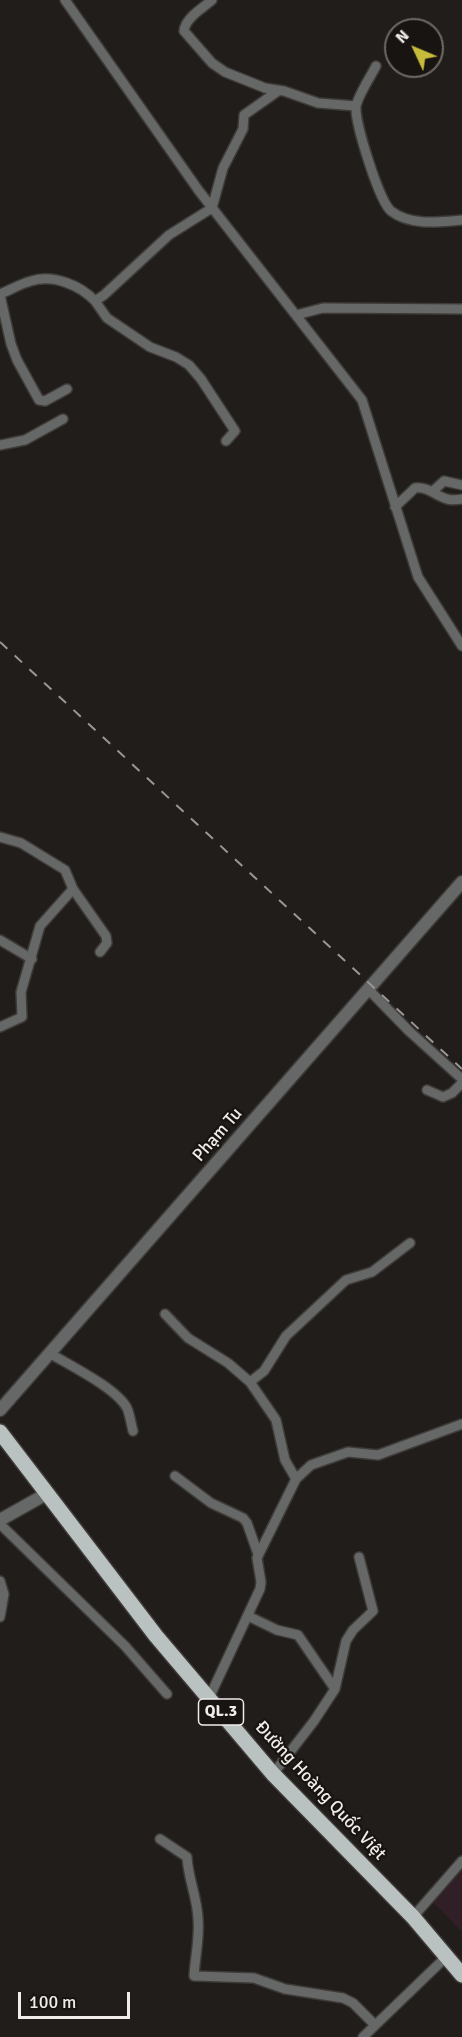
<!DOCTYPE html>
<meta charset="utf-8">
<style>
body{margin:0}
#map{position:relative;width:462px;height:2037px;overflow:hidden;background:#211d1a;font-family:Signika,sans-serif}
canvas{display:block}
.north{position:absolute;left:384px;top:18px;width:60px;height:60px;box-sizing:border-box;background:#181411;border:2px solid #6e6a68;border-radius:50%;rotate:314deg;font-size:16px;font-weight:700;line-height:24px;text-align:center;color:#efecea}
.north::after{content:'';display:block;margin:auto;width:21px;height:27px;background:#c7bb3c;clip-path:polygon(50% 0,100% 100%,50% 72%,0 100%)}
.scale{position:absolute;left:18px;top:1992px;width:112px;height:27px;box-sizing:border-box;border:3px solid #efecea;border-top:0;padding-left:8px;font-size:18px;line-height:21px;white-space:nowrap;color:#efecea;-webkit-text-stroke:4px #181411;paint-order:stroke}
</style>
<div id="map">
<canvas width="462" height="2037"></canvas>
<div class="north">N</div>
<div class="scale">100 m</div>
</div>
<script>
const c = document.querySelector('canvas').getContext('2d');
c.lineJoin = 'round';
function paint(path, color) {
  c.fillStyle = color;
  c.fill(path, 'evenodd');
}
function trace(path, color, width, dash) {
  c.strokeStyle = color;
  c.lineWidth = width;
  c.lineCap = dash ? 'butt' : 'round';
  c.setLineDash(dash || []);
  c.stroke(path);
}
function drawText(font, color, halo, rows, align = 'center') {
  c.font = font + ' Signika,sans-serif';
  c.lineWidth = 4.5;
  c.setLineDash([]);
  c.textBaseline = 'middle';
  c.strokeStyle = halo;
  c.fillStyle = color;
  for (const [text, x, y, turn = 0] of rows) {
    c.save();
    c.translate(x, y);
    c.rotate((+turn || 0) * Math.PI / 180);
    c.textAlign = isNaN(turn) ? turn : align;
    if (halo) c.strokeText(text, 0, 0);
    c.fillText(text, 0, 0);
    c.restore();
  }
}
const industrial = new Path2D(`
 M462 1870V1932L430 1899Z`);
const minor = new Path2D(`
 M65 0 199 191 362 400 418 577 462 646
 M212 0C203 8 185 18 184 31L212 63 225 72 265 88 284 91 318 103 356 106
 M376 66C371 76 357 97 356 107 355 123 379 201 391 211 410 226 439 222 462 220
 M0 294C10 290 20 284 31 281 53 274 80 285 95 301L104 295 169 235 212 208 223 168 243 129 244 115 278 91
 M0 295 11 344 17 360 39 400 45 401 67 389
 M95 301 107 318 150 347 176 357 189 365 201 379 235 431 226 441
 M296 315 323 308 462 309
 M0 445 25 440 63 419
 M432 492 444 481 462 485
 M395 507 415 488C434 486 439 504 462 499
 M0 837 21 843 65 870 73 889 106 936 107 943 100 952
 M0 940 32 959
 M369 990 409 1031 462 1079
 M0 1027 22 1017 21 992 40 926 73 889
 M427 1090 443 1097 452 1093 462 1083
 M165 1314 188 1338 228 1363 250 1382 276 1420 285 1460 296 1479
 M51 1354C71 1366 116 1388 127 1408 130 1415 131 1424 133 1431
 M250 1382 264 1371 286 1336 346 1280 372 1272 410 1243
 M175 1476 211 1503 243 1518 247 1523 258 1554
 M2 1526 125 1646 167 1694
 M0 1581 4 1594 0 1617
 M248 1616 277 1630 298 1635 335 1689
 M209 1698 260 1589 261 1582 257 1558 296 1479 311 1465 348 1452 378 1455 462 1424
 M273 1774 314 1721 335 1689 346 1641 353 1630 373 1611 359 1557
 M160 1839 187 1857C188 1878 197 1897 198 1918 200 1937 195 1957 194 1976L254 1978 285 1989 343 1998 353 2003 375 2025
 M413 1917 462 1861
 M363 2037 446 1957`);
const tertiary = new Path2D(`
 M0 1410 462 882
 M0 1520 48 1493`);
const trunk = new Path2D(`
 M0 1432 156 1636 273 1774 413 1917 462 1975`);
const rail = new Path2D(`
 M0 642 462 1069`);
const shields = [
 [221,1712,45]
];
const shieldNames = [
 ["QL.3",221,1712]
];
const streetNames = [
 ["Phạm Tu",218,1135,-49],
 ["Đường Hoàng Quốc Việt",320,1791,47]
];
paint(industrial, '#301f27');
trace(minor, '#3e3a37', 12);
trace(tertiary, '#3e3a37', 15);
trace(trunk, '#3e3a37', 18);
trace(minor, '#656867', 9);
trace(tertiary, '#656867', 12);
trace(trunk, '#bac2c1', 15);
trace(rail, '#9a9794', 2, [10, 10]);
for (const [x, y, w] of shields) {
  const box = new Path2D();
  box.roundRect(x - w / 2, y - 13, w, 26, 4.5);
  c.fillStyle = '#181411';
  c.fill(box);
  trace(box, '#efecea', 1.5);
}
drawText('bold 16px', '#efecea', null, shieldNames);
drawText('18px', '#efecea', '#181411', streetNames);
</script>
